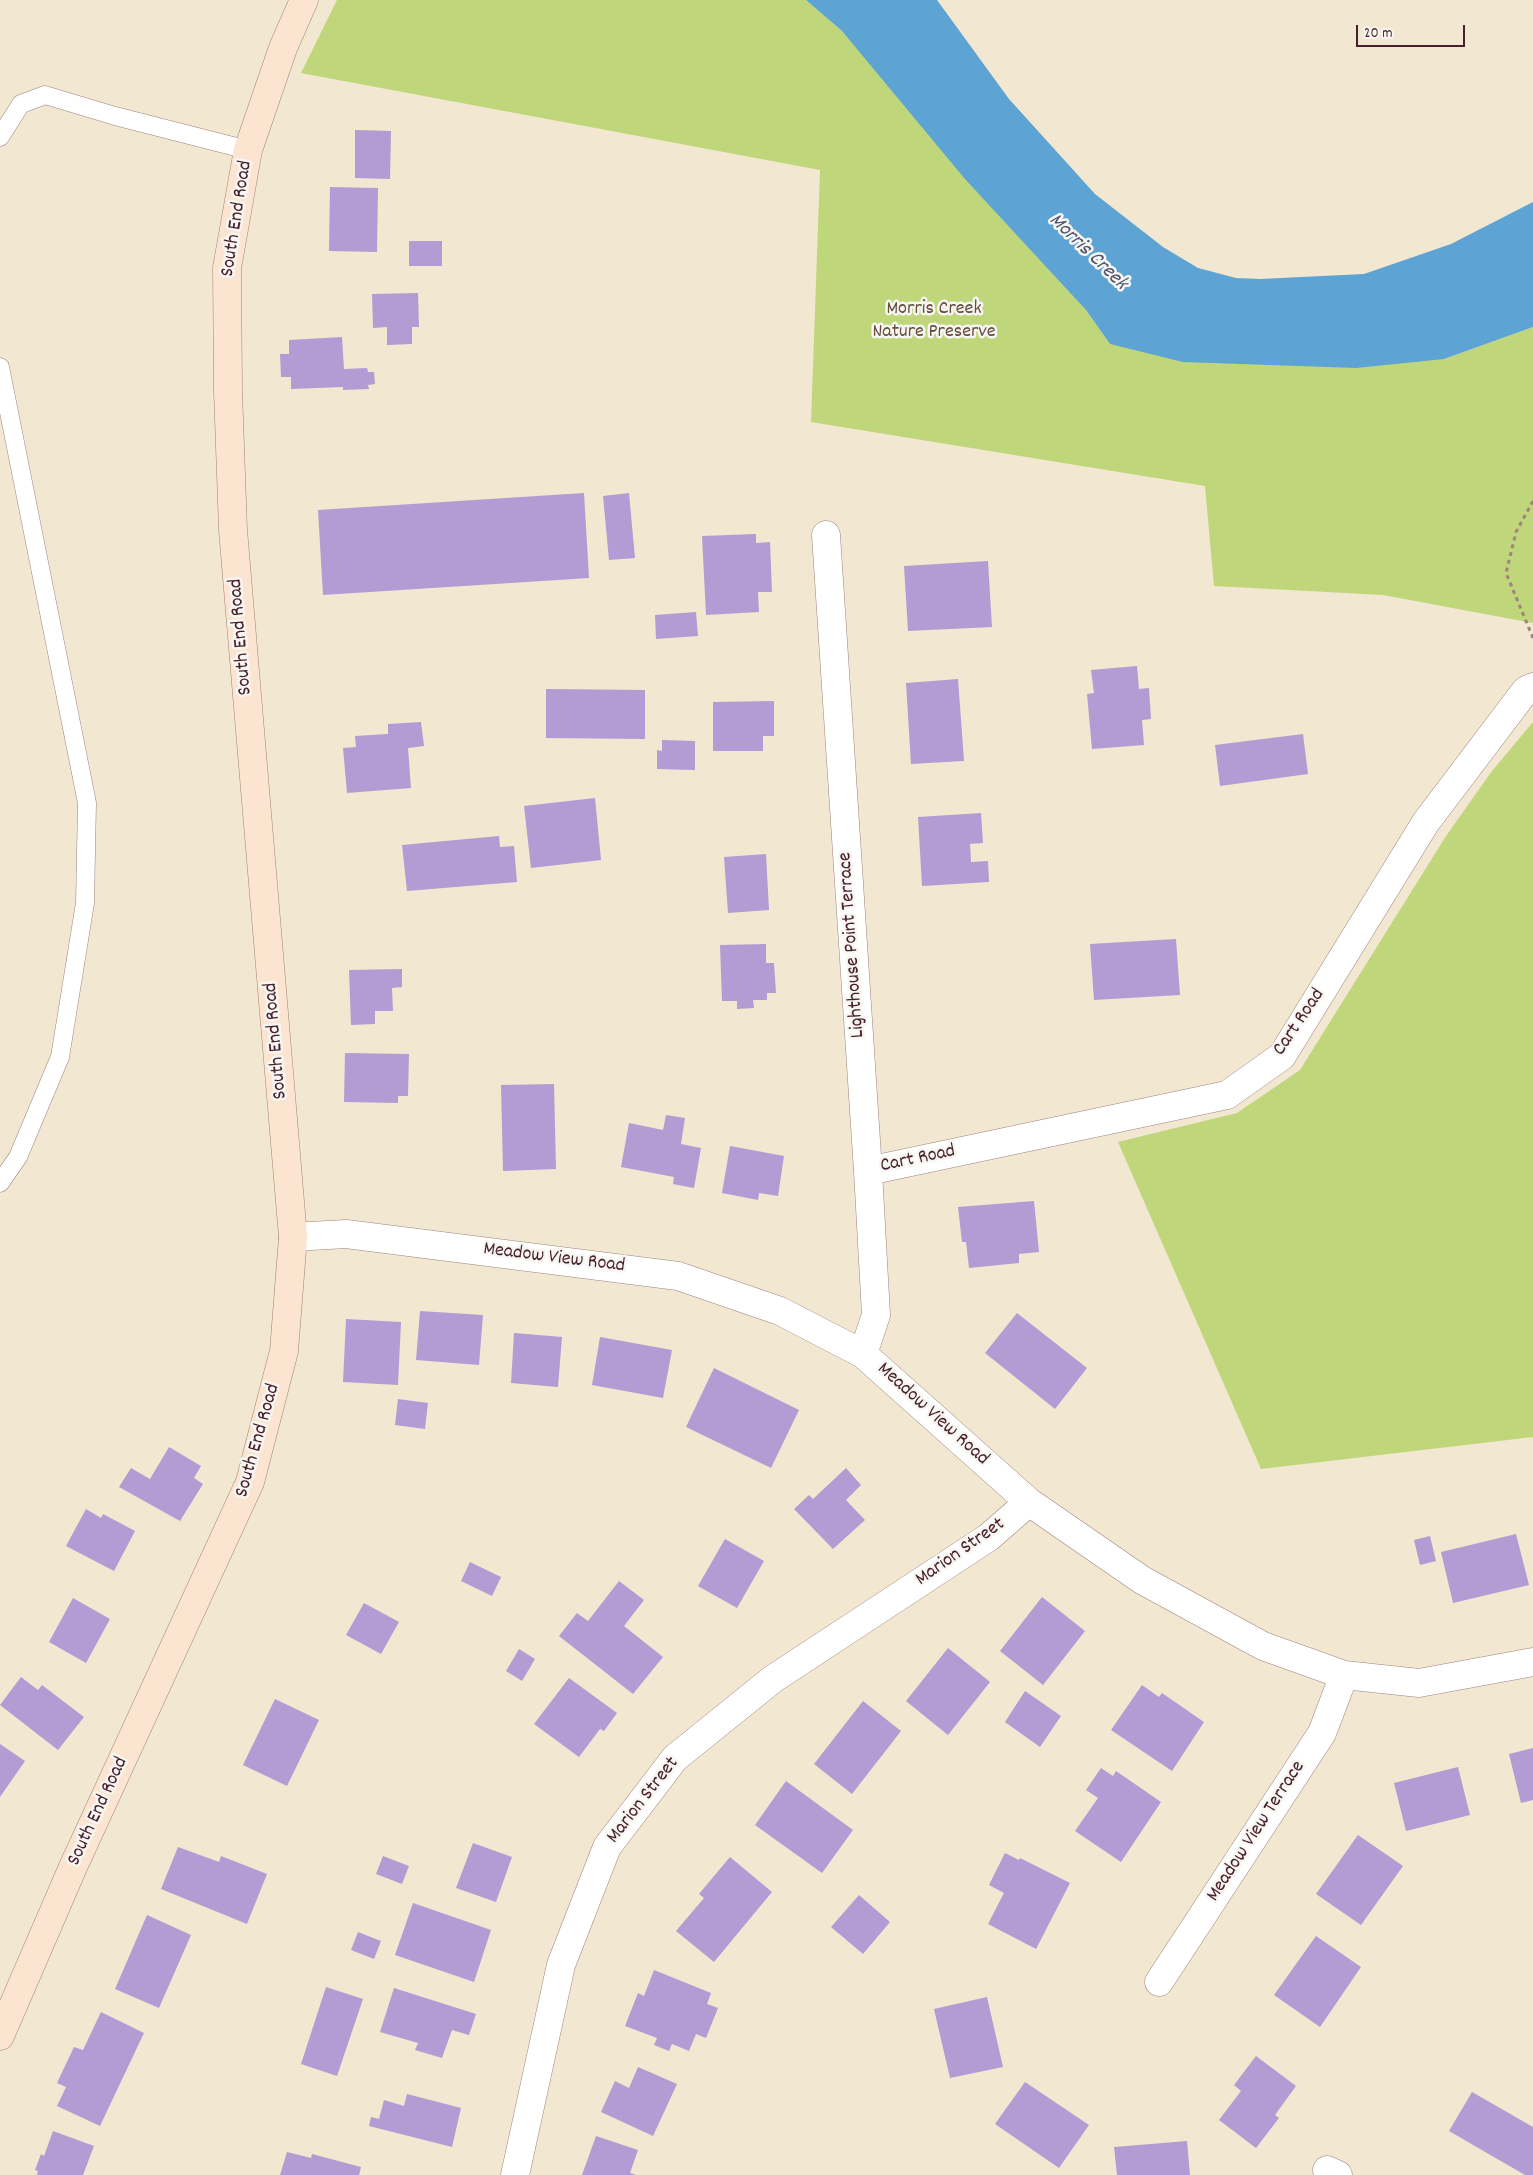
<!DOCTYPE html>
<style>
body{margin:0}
#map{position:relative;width:1533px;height:2175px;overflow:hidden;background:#f2e7d1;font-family:Dekko,sans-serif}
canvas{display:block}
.scale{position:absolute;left:1356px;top:25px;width:109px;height:22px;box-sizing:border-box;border:2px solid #4a1f2b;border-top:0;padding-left:6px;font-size:15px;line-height:18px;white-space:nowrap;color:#4a1f2b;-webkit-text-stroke:4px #f6f6f2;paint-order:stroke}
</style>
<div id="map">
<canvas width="1533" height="2175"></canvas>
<div class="scale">20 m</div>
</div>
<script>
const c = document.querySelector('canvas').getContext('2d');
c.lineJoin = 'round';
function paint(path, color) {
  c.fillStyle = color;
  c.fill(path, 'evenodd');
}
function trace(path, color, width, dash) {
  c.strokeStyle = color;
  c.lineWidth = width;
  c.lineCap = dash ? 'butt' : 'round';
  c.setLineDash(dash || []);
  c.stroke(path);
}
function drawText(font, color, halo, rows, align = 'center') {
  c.font = font + ' Dekko,sans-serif';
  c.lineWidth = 5;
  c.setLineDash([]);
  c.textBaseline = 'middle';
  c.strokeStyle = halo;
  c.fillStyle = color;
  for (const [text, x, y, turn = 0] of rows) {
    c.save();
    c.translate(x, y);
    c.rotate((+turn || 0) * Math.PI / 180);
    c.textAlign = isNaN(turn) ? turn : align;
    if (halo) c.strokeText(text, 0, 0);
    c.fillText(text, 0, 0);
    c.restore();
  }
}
const green = new Path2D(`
 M337 0H806L842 31 1086 310 1110 344 1444 359 1533 327V623L1383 595 1214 586 1205 486 811 422 820 170 301 73Z
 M1533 722V1437L1261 1469 1118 1142 1237 1113 1300 1070 1446 836 1492 771Z`);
const water = new Path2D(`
 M806 0H937L1009 99 1095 194 1163 247 1198 268 1236 278 1260 279 1364 274 1451 244 1533 202V327L1444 359 1356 368 1183 362 1110 344 1086 310 965 179 842 31Z`);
const building = new Path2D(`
 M355 130 391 131 390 179 355 178Z
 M330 187 378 188 377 252 329 251Z
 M409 241H442V266H409Z
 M418 293 419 327H412V344L387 345V327L373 328 372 294Z
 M342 337 344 369 367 368 368 372H374L375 384 368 385 369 389 343 390V387L291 389V377H281L280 354H289V340Z
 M584 493 589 578 323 595 318 510Z
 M629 493 635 558 609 560 603 496Z
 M756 534V543L770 542 772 592H758L759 612 706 615 702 536Z
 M988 561 992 627 908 631 904 566Z
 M696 612 698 636 656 639 655 615Z
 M1137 666 1139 689 1149 688 1151 719 1142 720 1144 745 1092 749 1087 694 1094 693 1091 670Z
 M958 679 964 761 911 764 906 683Z
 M546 689 645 690V739L546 738Z
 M774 701V736H763V751H713V702Z
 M421 722 424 746 408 748 411 788 347 793 343 748 356 747 355 736 388 734V724Z
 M1303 734 1308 774 1220 786 1215 745Z
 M662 740 695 741V770L657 769V750L662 751Z
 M595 798 601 860 531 868 524 806Z
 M981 813 983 843 970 844 971 862 988 861 989 882 922 886 918 817Z
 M499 836 500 847 514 846 517 882 407 891 402 845Z
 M766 854 769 910 728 913 724 857Z
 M1176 939 1180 995 1094 1000 1090 944Z
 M766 944V963H774L776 993H767V1000H753L754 1008 737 1009V1001H722L720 945Z
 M402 969V987L392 988 393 1011H375V1024L351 1025 349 970Z
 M345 1053 409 1054 408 1096H398V1103L344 1102Z
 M554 1084 556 1169 503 1171 501 1085Z
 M666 1115 685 1118 681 1144 701 1148 694 1188 673 1184 674 1177 621 1167 629 1123 663 1130Z
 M730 1146 784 1156 778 1196 759 1193 758 1200 722 1193Z
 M1034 1201 1039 1252 1019 1254V1263L969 1268 966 1242H962L958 1207Z
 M420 1311 483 1315 479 1365 416 1360Z
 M1017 1313 1087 1368 1055 1409 985 1353Z
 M346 1319 401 1322 398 1385 343 1382Z
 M514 1333 562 1337 558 1387 511 1383Z
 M600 1337 672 1350 663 1398 592 1385Z
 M714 1368 799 1410 771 1468 686 1427Z
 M398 1399 428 1403 425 1429 395 1425Z
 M169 1447 201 1466 194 1478 203 1484 180 1521 119 1487 131 1468 150 1479Z
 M846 1468 861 1485 846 1500 865 1520 833 1549 794 1509 809 1495 813 1499Z
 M86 1509 101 1518 103 1514 135 1531 114 1571 66 1546Z
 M1516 1534 1529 1585 1453 1603 1441 1552Z
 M1430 1536 1436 1561 1420 1565 1414 1540Z
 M725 1539 764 1561 737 1608 698 1586Z
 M470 1562 501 1577 492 1596 461 1581Z
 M619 1581 644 1600 624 1626 663 1657 633 1694 559 1636 577 1613 588 1621Z
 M1042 1597 1085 1631 1043 1685 1000 1651Z
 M73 1598 110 1619 86 1663 49 1642Z
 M364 1603 399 1622 381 1654 346 1635Z
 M948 1648 990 1682 948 1735 906 1701Z
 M519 1649 535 1659 522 1681 506 1671Z
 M21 1677 38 1690 42 1685 84 1717 58 1750 0 1705Z
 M569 1678 617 1713 604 1731 600 1729 579 1757 534 1724Z
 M1142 1685 1159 1697 1162 1693 1204 1722 1172 1771 1111 1730Z
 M1025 1691 1061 1716 1040 1747 1005 1722Z
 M275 1699 319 1720 287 1786 243 1765Z
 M863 1701 901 1731 852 1794 814 1764Z
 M0 1744 25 1761 0 1797Z
 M1533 1748V1800L1521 1803 1509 1754Z
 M1458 1767 1470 1815 1406 1831 1394 1783Z
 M1101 1768 1113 1776 1116 1771 1161 1802 1121 1862 1075 1831 1098 1798 1086 1790Z
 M786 1781 853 1830 822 1873 755 1825Z
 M1358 1835 1403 1866 1361 1925 1316 1894Z
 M473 1843 512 1857 496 1902 456 1888Z
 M178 1847 219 1862 221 1856 267 1874 247 1924 161 1889Z
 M1005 1853 1019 1860 1020 1858 1070 1883 1036 1949 988 1924 1004 1893 989 1885Z
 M383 1856 409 1866 402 1884 376 1874Z
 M730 1857 772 1892 714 1962 676 1931 704 1898 699 1894Z
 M859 1895 890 1922 863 1954 831 1927Z
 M413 1903 491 1930 474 1982 395 1955Z
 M147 1915 191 1935 159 2008 115 1989Z
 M358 1932 381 1941 374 1959 351 1950Z
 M1316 1936 1361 1967 1320 2027 1274 1995Z
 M654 1970 711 1993 707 2004 718 2008 706 2038 696 2034 689 2051 672 2044 669 2051 654 2045 657 2038 625 2026 638 1993 644 1996Z
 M326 1987 363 1999 337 2076 301 2064Z
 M394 1988 476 2014 469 2035 452 2030 442 2058 415 2050 418 2043 380 2032Z
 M987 1997 1003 2067 950 2078 934 2009Z
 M101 2012 144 2033 100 2126 57 2106 66 2087 57 2083 74 2047 83 2050Z
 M1256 2056 1296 2086 1275 2115 1279 2118 1256 2148 1219 2120 1241 2091 1234 2085Z
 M638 2067 677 2084 653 2136 601 2112 615 2081 629 2088Z
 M1025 2082 1089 2125 1059 2168 995 2124Z
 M1472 2092 1533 2127V2175H1525L1449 2131Z
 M407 2094 461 2108 452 2147 369 2126 371 2117 379 2119 384 2100 404 2106Z
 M53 2131 94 2146 83 2175H37L38 2171 35 2170 41 2154 44 2156Z
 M596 2136 638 2150 630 2173 636 2175H582Z
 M1187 2141 1190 2175H1117L1114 2147Z
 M287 2152 311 2158 312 2154 361 2167 359 2175H280Z`);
const path = new Path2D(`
 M1533 501 1516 532 1506 573 1533 638`);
const service = new Path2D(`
 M0 137 21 104 45 95 115 116 248 150
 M0 367 87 803 85 903 60 1057 18 1157 0 1183`);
const minor = new Path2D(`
 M826 535 868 1171 876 1315 863 1354
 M868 1171 1227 1095 1282 1056 1426 822 1526 690 1533 687
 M293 1237 346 1234 678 1276 780 1311 863 1354 1029 1502 1142 1580 1263 1646 1344 1675 1419 1683 1533 1662
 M1159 1982 1322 1733 1344 1675
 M1327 2170 1338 2175
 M515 2175 561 1965 607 1847 675 1758 773 1679 989 1537 1029 1502`);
const secondary = new Path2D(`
 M0 2036 73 1867 250 1482 284 1351 293 1237 233 530 228 391 227 268 248 150 283 48 304 0`);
const streetNames = [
 ["South End Road",238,219,-81],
 ["South End Road",242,637,-95],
 ["Lighthouse Point Terrace",853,945,-94],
 ["Cart Road",1300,1023,-56],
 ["South End Road",277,1041,-95],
 ["Cart Road",918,1160,-12],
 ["Meadow View Road",554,1259,7],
 ["Meadow View Road",932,1415,42],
 ["South End Road",259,1441,-74],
 ["Marion Street",961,1553,-35],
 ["Marion Street",644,1801,-52],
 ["South End Road",99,1812,-65],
 ["Meadow View Terrace",1257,1832,-57]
];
const parkNames = [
 ["Morris Creek",934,310],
 ["Nature Preserve",934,333]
];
const waterNames = [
 ["Morris Creek",1087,253,44]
];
paint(green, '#c0d67a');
paint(water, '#5da3d3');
paint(building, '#b19cd3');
trace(service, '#9e837e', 19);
trace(minor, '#9e837e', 29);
trace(secondary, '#9e837e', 29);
trace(path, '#9e837e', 3, [4, 4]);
trace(service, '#fff', 18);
trace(minor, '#fff', 28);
trace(secondary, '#fce5d0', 28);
drawText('20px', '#4a1f2b', '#f6f6f2', streetNames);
drawText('20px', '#684d3f', '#f6f6f2', parkNames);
drawText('italic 21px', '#52546e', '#f6f6f2', waterNames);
</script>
